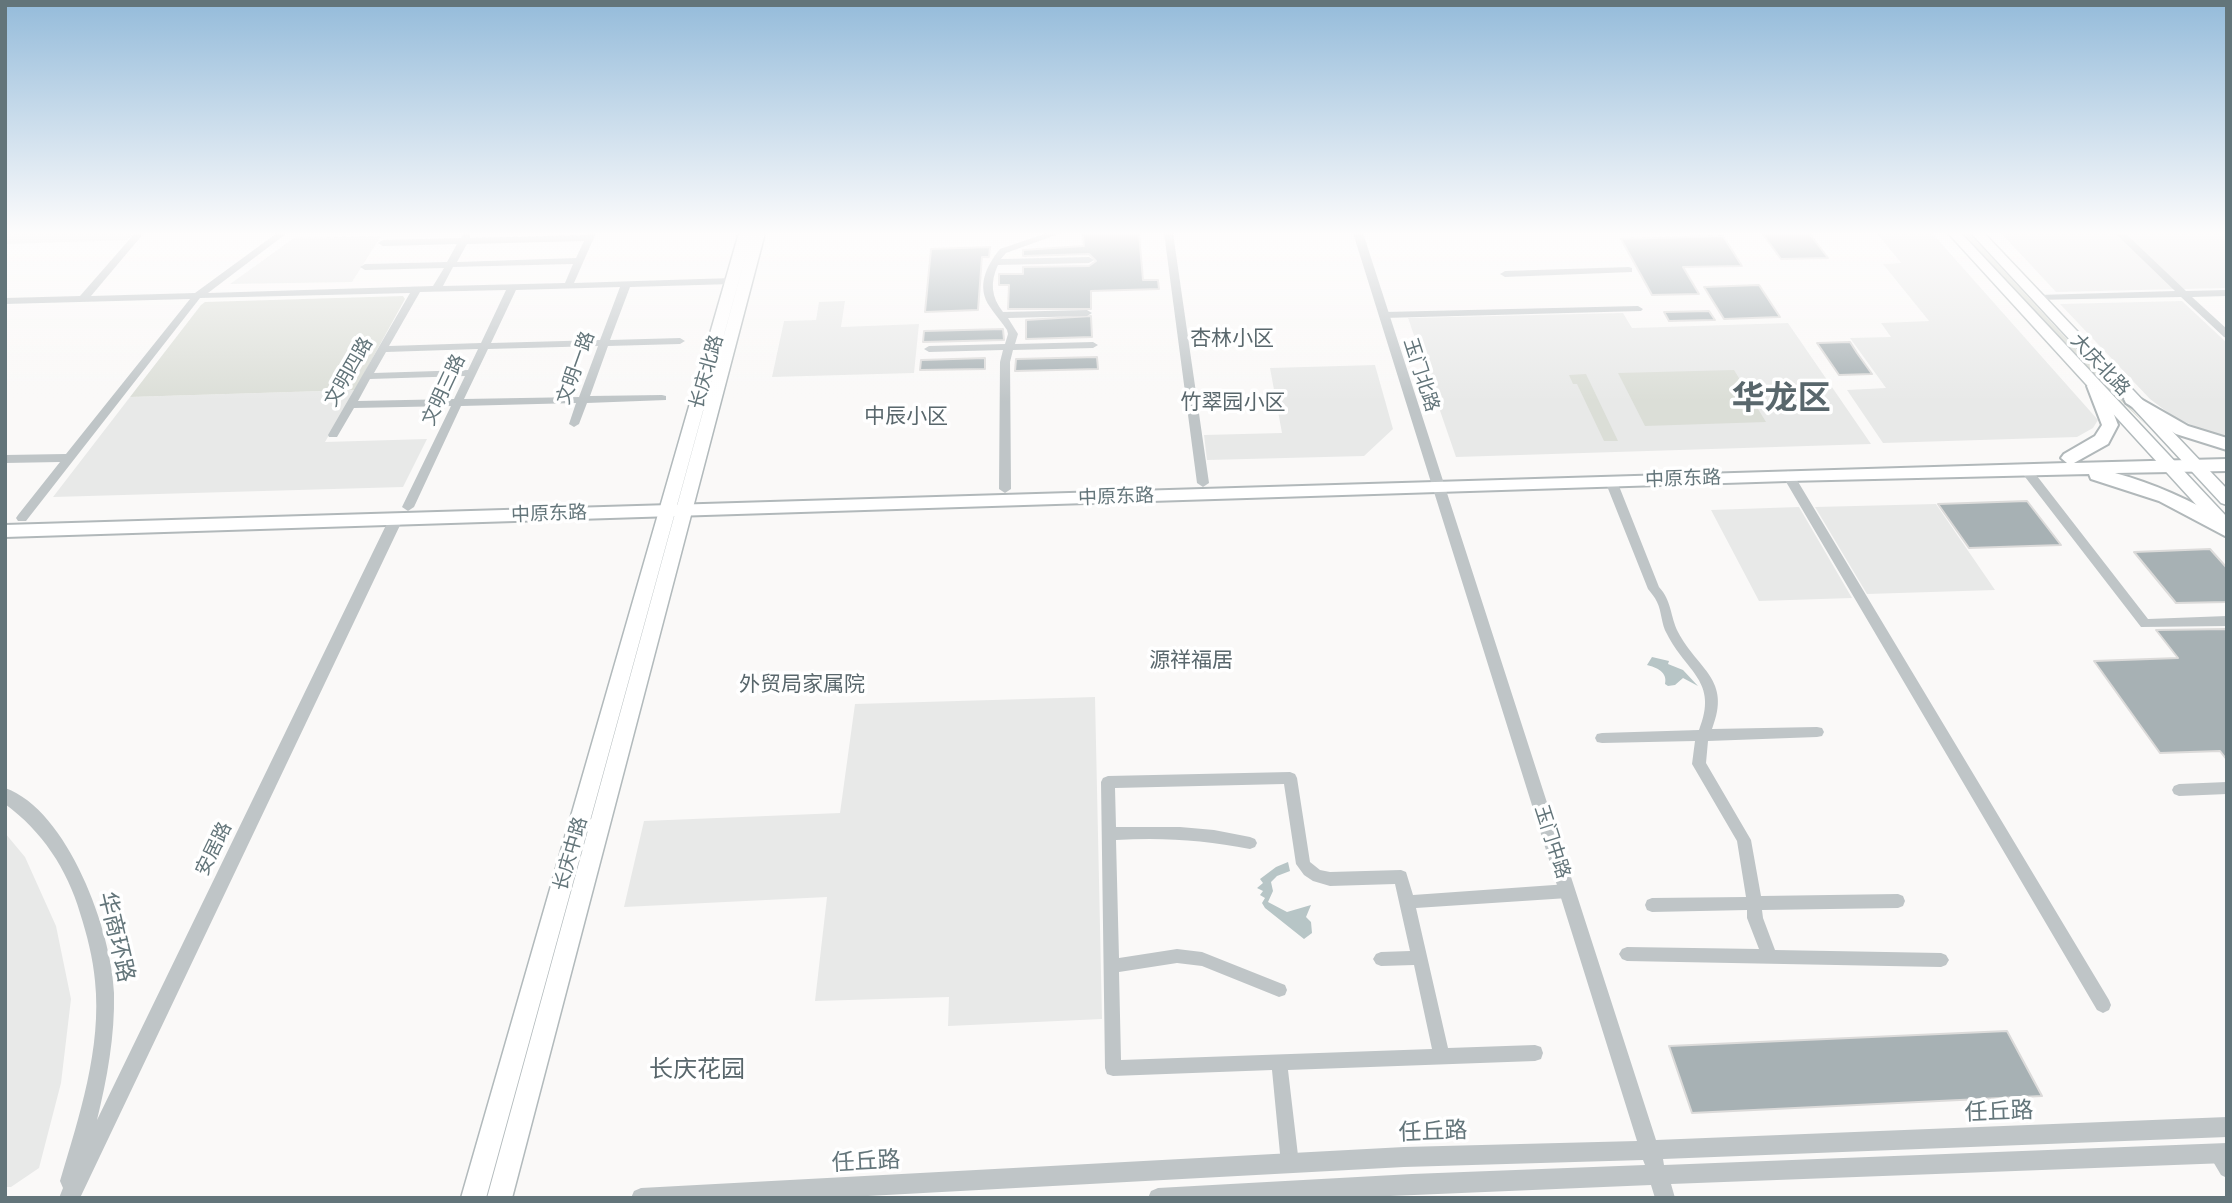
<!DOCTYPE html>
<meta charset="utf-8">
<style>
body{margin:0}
#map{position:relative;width:2232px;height:1203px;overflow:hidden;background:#faf9f8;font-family:"Work Sans",sans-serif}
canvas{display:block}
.frame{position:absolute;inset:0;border:7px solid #63757a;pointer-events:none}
</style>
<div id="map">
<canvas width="2232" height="1203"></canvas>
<div class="frame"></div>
</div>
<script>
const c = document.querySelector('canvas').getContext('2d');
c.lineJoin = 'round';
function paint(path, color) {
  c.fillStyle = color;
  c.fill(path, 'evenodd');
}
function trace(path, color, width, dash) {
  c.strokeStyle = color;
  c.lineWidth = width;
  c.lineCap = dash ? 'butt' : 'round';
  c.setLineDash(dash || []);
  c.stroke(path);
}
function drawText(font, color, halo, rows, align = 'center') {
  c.font = font + ' "Work Sans","Noto Sans SC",sans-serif';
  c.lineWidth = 7;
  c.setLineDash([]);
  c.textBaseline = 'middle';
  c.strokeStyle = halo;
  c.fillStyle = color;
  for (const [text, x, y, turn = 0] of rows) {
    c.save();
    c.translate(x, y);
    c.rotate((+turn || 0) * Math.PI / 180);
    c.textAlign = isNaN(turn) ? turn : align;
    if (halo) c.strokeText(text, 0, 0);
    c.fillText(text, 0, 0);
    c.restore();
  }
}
const built = new Path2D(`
 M5 233H133L127 240 5 244Z
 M1877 233H1932L2098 420 2093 428 2077 437 1883 443 1847 390 1886 388 1850 338 1891 337 1881 323 1929 321 1883 264 1901 263Z
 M2001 233H2227V288L2056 292Z
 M381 236 352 282 230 284 294 238Z
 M845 301 841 327 919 324 914 373 772 377 784 321 816 320 819 302Z
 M2182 301 2227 343V436L2201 429 2174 417 2150 399 2060 304Z
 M1623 313 1632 328 1788 323 1871 444 1456 457 1408 318Z
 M1375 365 1393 429 1364 456 1207 460 1204 435 1282 433 1270 368Z
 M355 390 325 442 427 439 403 487 53 497 130 397Z
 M1936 504 1995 590 1867 594 1815 507Z
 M1799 507 1852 598 1759 601 1711 510Z
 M1095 697 1102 1019 948 1026 949 997 815 1001 827 897 624 907 644 821 840 813 855 704Z
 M5 833 25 857 56 926 71 999 61 1083 39 1168 11 1187H5Z`);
const green = new Path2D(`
 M1963 233H1969L2146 425 2081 362Z
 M403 296 405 299 355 390 130 397 201 305 205 302Z
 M1734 370 1766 422 1645 426 1618 373Z
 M1586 374 1618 441H1604L1577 384H1573L1569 375Z`);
const water = new Path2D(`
 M1652 657 1669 661 1668 664 1683 670 1698 686 1683 678 1675 685 1668 686 1665 684C1668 672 1656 667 1647 665Z
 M1288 862 1290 871 1277 876 1271 882 1273 891 1268 902 1287 912 1311 905 1306 917 1311 922 1312 933 1304 939 1265 908 1262 903 1265 898 1260 895 1263 891 1257 888 1263 883 1260 879 1276 867Z`);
const building = new Path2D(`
 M1139 233 1143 280H1158L1159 289 1091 291V309H1008L1009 285H999V274H1023V267L1089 266 1096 261 1089 254 1023 256V250L1084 246 1083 234Z
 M1762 233H1809L1828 258 1781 259Z
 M1723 236 1742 266 1683 267 1699 294 1652 295 1621 239Z
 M990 247 989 257H982L978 310 925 312 931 249Z
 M1759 285 1780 317 1724 319 1704 287Z
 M1709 311 1715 320 1669 321 1664 312Z
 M1091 316 1092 337 1026 339V320Z
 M1003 329 1004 340 923 342 924 331Z
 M1850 342 1857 353 1872 374 1839 375 1817 343Z
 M1097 357 1098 369 1015 371 1016 359Z
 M985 358V369L920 370 921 360Z
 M2027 501 2061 545 1969 548 1938 504Z
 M2210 549 2227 568V602L2176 603 2134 552Z
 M2227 629V760L2220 751 2160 753 2094 661 2178 658 2156 630Z
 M2007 1031 2042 1096 1692 1113 1669 1046Z`);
const minor = new Path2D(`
 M135 233H144L91 296 195 293 277 233H287L208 293 433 286 444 268 365 270 360 267 365 264 447 262 457 244 383 246 378 243 383 240 461 238 464 233H470V238L586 235 587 233H596L574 283 732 278 737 281 732 284 630 287 610 340 680 338 685 341 680 344 608 346 590 396 662 395 666 396V400L587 403 579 424 574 427 569 424 576 403 461 406 414 507 408 511 402 507 451 406 354 408 337 437H329L328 435 410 293 200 298 26 521H18L16 518 18 515 60 462 5 463V455L66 454 190 299 5 304V298L80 296ZM584 241 576 258 457 262 467 244ZM573 264 565 283 443 286 453 267ZM620 287 600 340 491 343 516 290ZM506 290 481 343 389 346 420 292ZM598 346 579 397 464 399 488 349ZM478 349 468 370 374 373 386 352ZM465 376 454 399 358 401 370 379Z
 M1047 233H1061L1006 253 1001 259 1089 257 1094 260 1089 263 998 265C990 282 991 297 1003 312L1087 310 1092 313 1087 316 1008 318 1018 334 1015 344 1093 342 1098 345 1093 348 1013 350 1010 362 1011 489 1005 493 999 489 1000 362 1003 350 929 352 924 349 929 346 1005 344 1008 334 1007 330C1002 322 995 315 990 307 976 287 986 266 1000 249Z
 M1164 233H1173L1209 483 1203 487 1197 483Z
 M2115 233H2125L2186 291 2227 290V296L2192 297 2227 329V338L2224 337 2181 297 2034 300 2032 298 2037 295 2175 291Z
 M1629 267 1632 268V272L1505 277 1500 274 1505 271Z
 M1638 306 1643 309 1641 311 1384 318 1379 315 1384 312Z
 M2026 466 2030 467 2148 619 2227 616V626L2141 627 2022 473 2020 470Z
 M1788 471 1794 475 2109 1000 2111 1005 2109 1010 2103 1013 2097 1010 1782 475Z
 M1611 477 1617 481 1659 587C1672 601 1670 616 1678 632 1698 670 1732 679 1712 729L1817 727 1822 728 1824 732 1822 736 1817 737 1708 741 1706 763 1751 840 1761 896 1898 894 1903 896 1905 901 1903 906 1898 908 1762 910 1763 918 1775 950 1941 953 1946 955 1949 960 1946 965 1941 967 1627 961 1622 959 1619 954 1622 949 1627 947 1759 949 1747 918V910L1652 912 1647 910 1645 905 1647 900 1652 898 1746 897 1737 841 1692 764 1695 741 1602 743 1597 742 1595 738 1597 734 1602 733 1699 730C1719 681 1686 672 1667 634 1661 624 1662 612 1657 602 1655 597 1651 593 1648 589L1605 481Z
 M1290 772 1295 774 1297 778 1310 862 1320 870 1330 872 1401 870 1406 872 1413 895 1568 884 1573 886 1575 891 1573 896 1568 898 1416 908 1448 1048 1535 1045 1541 1047 1543 1053 1541 1059 1535 1061 1288 1070 1299 1164 1296 1170 1290 1173 1284 1170 1281 1164 1272 1070 1113 1076 1107 1074 1105 1068 1101 782 1103 778 1108 776ZM1284 784 1296 864 1304 875 1313 881 1330 886 1395 884 1410 951 1381 952 1376 954 1373 959 1376 964 1381 966 1414 965 1432 1049 1121 1060 1119 972 1177 963 1202 966 1279 997 1285 995 1287 990 1285 985 1202 952 1177 949 1119 958 1116 840C1162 837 1205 840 1250 849L1255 847 1257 843 1255 839 1250 837 1214 830 1180 827H1116L1115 788Z
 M2227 782V794L2179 796 2174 794 2172 790 2174 786 2179 784Z
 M2217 1144C2231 1150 2227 1165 2227 1178L2221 1175 2208 1153 2211 1147Z`);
const tertiary = new Path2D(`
 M1353 233H1363L1656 1140 2227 1117V1137L1663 1159 1664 1165 2227 1143V1163L1671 1184 1675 1198H1655L1651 1185 1343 1198H1148L1151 1191 1158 1188 1412 1174 1645 1165 1643 1160 1404 1167 831 1198H631L634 1191 641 1188 1404 1147 1637 1141Z
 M396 514 403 519 80 1198H59L63 1188 60 1181C79 1117 102 1048 95 981 93 958 87 935 80 913 67 869 42 831 5 804V788C68 810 112 932 114 993 115 1036 107 1079 97 1120L389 519Z`);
const secondary = new Path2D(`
 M739 233H752L486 1198H461Z
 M752 233H765L512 1198H487Z
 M1948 233H1961L2227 517V534L2221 532Z
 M1971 233H1984L2227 489V505L2221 503Z`);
const primary = new Path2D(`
 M2095 381 2103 386 2118 425 2108 444 2074 463 2227 459V471L2115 473C2155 484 2191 500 2227 522V537L2159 501 2091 479 2089 474 1788 481 5 537V525L2067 463 2061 458 2064 454 2095 436 2102 425 2087 386Z
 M2132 394 2188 426 2227 438V450L2176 434 2126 403 2124 399Z`);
const streetNames = [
 ["大庆北路",2100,365,47],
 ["文明一路",576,368,-70],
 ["文明四路",349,372,-60],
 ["长庆北路",707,372,-74],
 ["玉门北路",1421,375,72],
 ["文明三路",444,390,-65],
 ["中原东路",1683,479,-2],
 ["中原东路",1116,497,-2],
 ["中原东路",549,514,-2],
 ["玉门中路",1552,842,72],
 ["安居路",214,849,-64],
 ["长庆中路",571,854,-74]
];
const neighbourhoodNames = [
 ["杏林小区",1232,339],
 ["竹翠园小区",1233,403],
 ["中辰小区",906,417],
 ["源祥福居",1191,661],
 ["外贸局家属院",802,685]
];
const nearStreetnames = [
 ["华商环路",116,937,77],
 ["任丘路",1999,1112,-2],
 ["任丘路",1433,1132,-2],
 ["任丘路",866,1162,-3]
];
const nearNeighbourhoodnames = [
 ["长庆花园",697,1070]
];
const townNames = [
 ["华龙区",1781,399]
];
paint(built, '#e8e9e8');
paint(green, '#dbded7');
paint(water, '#b7c5c6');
paint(building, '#a7b1b4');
trace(building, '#dcdbda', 2);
trace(secondary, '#b2babc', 3);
trace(primary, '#b1b8ba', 4);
paint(minor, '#bfc5c7');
paint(tertiary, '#bfc5c7');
paint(secondary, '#fff');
paint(primary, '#fff');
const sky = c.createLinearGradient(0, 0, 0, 402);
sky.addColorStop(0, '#94bbda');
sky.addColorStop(0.58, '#fdfcfc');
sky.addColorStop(1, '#fdfcfc00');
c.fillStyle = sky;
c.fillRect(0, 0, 2232, 402);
drawText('19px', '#63757a', '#fff', streetNames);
drawText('21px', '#59676c', '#fff', neighbourhoodNames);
drawText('23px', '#63757a', '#fff', nearStreetnames);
drawText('24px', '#59676c', '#fff', nearNeighbourhoodnames);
drawText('bold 33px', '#59676c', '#fff', townNames);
</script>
